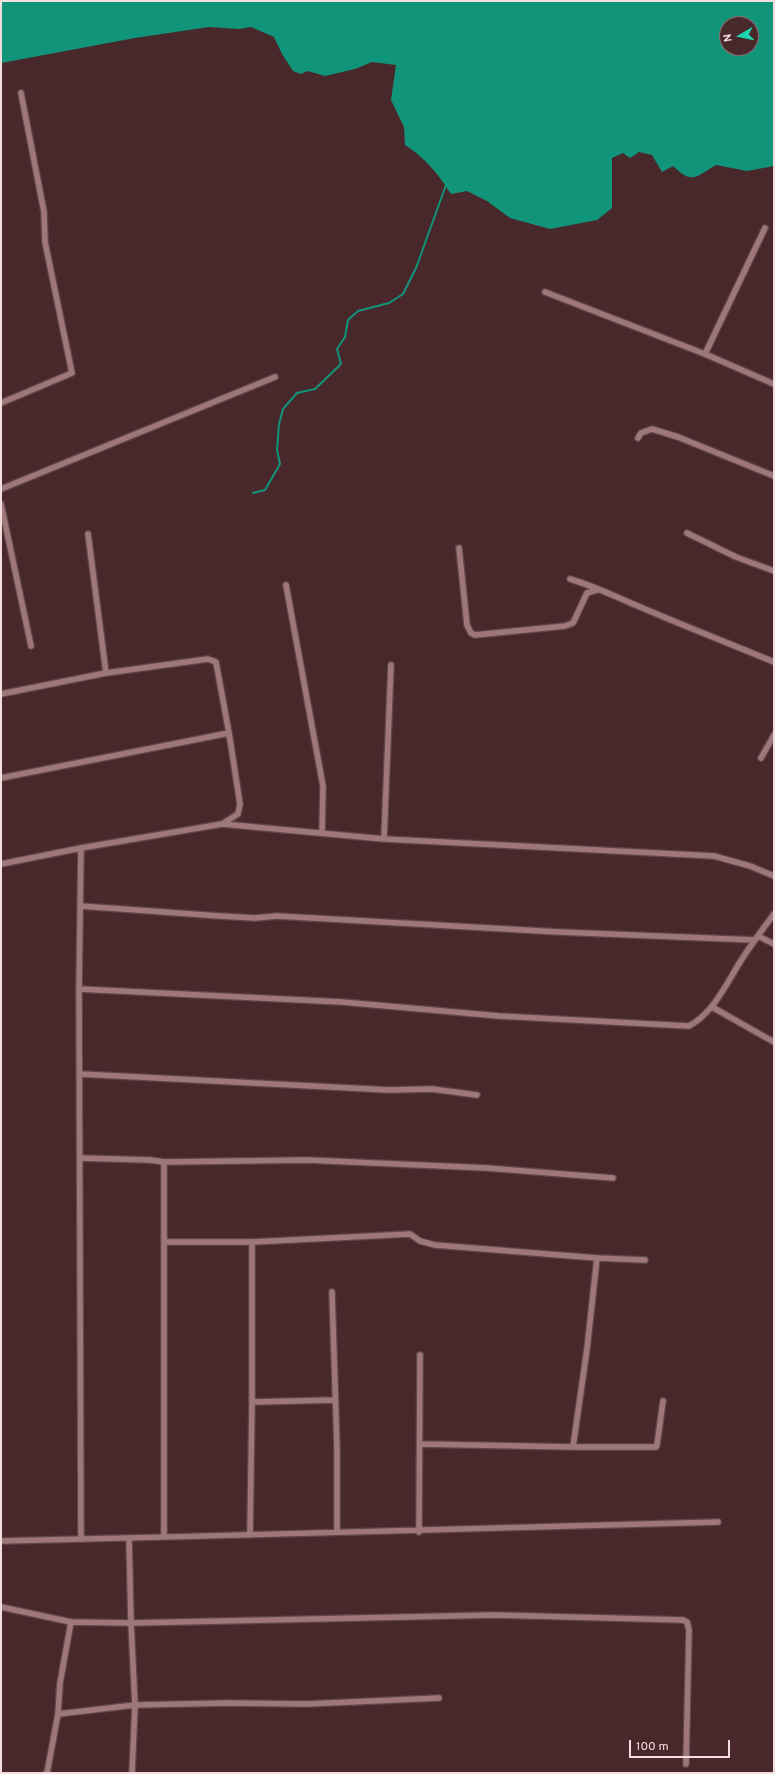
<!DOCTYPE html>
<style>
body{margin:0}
#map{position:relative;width:775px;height:1774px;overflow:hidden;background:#49282b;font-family:Overpass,sans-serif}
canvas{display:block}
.frame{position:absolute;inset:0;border:2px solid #f3ddde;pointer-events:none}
.north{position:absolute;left:719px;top:16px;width:40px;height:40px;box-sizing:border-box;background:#49282b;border:1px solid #8d7073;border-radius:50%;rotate:261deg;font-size:11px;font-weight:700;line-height:16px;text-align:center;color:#f3ddde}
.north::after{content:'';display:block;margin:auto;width:14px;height:18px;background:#1ed5b1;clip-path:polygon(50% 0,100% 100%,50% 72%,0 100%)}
.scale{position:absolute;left:629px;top:1740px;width:101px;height:18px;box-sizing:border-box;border:2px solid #f3ddde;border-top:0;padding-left:5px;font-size:12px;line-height:14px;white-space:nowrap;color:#f3ddde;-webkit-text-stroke:3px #49282b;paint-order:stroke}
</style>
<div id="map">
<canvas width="775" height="1774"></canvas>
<div class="frame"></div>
<div class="north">N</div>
<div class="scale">100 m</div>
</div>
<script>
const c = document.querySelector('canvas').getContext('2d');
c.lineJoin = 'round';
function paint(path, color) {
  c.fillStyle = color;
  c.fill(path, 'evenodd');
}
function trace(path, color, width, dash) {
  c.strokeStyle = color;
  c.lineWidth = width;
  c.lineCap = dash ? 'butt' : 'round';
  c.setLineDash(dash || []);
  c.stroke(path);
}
const water = new Path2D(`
 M1 1H774V166L747 171 716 165C695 177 693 185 673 166L662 172 652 155 639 152 630 158 623 153 612 158V208L597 220 550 229 510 218 487 201 467 191 451 194C437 172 426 159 405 145L404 127 391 100 396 65 372 62 355 69 325 76 308 71 301 74 293 71 282 54 274 37 251 27 239 29 209 27 135 38 1 63ZM727 24H751V48H727Z`);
const stream = new Path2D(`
 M253 493 265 490 280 464 277 450 279 424 283 409 297 393 315 389 341 364 337 349 345 337 348 320 358 311 389 303 403 294 416 268 446 185`);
const minor = new Path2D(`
 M765 228 705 354 774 384
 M545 292 705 354
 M1 403 72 373 45 242 44 212 21 93
 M638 438 641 433 652 429 678 437 774 476
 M1 489 275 377
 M1 504 31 646
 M687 533 736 557 774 571
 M88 534 106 673
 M459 548 467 625 471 633 475 635 565 626 573 623 587 593 597 590
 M570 579C598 587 624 601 652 612 692 629 733 645 774 662
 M286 585 323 786 322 833
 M1 694 106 673 208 659 216 662 229 733
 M761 758 774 735
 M1 778 229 733 240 804 238 814 222 824 81 848 1 864
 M222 824 384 839 714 856 750 866 774 876
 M384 839 391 665
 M80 906 220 916 255 918 277 916 559 932 755 940
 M758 936 774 944
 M79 989 342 1002 499 1016 689 1026C713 1013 726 985 740 962 751 945 762 930 774 914
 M712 1007 774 1042
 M80 1074 389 1090 432 1089 477 1095
 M80 1158 150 1160 164 1162 307 1160 487 1168 613 1178
 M164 1162V1537
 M164 1242H252L410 1234 420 1241 435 1245 597 1258 645 1260
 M332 1292 337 1447V1532
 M252 1402 334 1400
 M420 1444 573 1447 587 1349 597 1258
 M573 1447H656L657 1445 663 1401
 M419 1532 420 1355
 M250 1535 252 1402V1242
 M129 1538 131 1623 135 1705 132 1773
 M81 1539 79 989 81 848
 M1 1541C240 1535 479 1530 718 1522
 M1 1607 71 1622 131 1623 495 1615 683 1620 687 1622 689 1630 686 1764
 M58 1714 60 1683 71 1622
 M47 1773 58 1714 135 1705 229 1703 307 1704 439 1698`);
paint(water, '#10957b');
trace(stream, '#10957b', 2);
trace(minor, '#604549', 8);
trace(minor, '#9d7779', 5.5);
</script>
